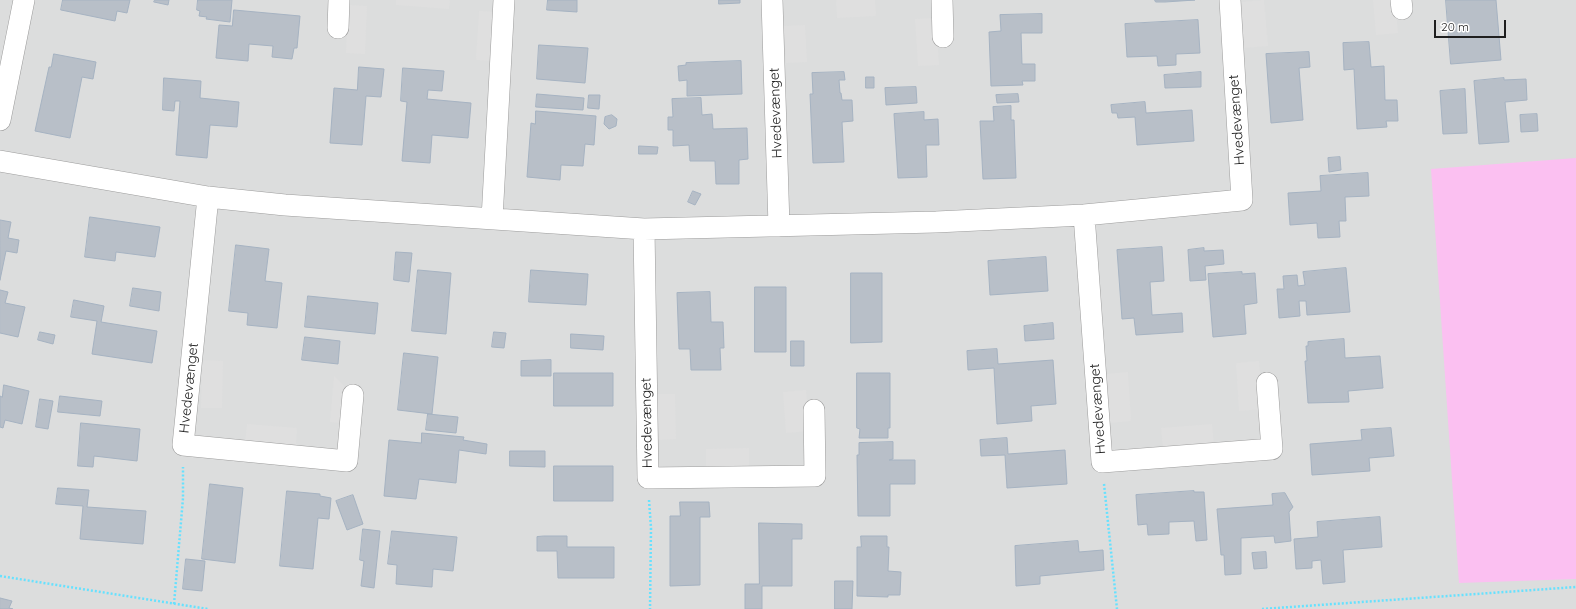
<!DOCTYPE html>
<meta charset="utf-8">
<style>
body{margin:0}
#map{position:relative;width:1576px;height:609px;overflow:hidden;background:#e5e7f0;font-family:Quicksand,sans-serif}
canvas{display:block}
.scale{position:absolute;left:1434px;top:20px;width:72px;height:18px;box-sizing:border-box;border:2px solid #1f1f1f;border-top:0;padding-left:5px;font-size:12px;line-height:14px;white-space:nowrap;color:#1f1f1f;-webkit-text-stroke:3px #fff;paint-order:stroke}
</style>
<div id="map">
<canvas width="1576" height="609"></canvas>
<div class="scale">20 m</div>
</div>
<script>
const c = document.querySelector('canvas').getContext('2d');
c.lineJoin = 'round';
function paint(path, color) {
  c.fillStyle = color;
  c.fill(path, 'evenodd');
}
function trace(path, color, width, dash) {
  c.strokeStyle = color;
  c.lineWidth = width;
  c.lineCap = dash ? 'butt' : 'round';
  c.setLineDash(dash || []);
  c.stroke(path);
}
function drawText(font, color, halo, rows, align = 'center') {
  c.font = font + ' Quicksand,sans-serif';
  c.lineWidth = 3;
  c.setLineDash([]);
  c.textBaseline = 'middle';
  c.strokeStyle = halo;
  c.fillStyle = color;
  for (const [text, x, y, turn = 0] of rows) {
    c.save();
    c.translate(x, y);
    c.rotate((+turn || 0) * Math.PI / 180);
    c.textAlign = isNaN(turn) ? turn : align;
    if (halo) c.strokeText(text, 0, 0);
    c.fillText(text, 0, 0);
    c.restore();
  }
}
const residential = new Path2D(`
 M0 0H1576V609H0Z`);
const park = new Path2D(`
 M1576 158V579L1459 583 1431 169Z`);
const parking = new Path2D(`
 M396 0H450L449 9 396 5Z
 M836 0H875L876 16 837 18Z
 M1264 0 1268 46 1244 48 1241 2Z
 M1373 0H1395L1398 33 1376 35Z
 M348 5 367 6 365 54 346 53Z
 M479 11 498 12 495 61 476 60Z
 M936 18 939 65 918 66 915 19Z
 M805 25 807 62 786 63 784 26Z
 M202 360 223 361 222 408H201Z
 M1259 361 1263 409 1239 411 1236 363Z
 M1128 372 1131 421 1109 423 1106 374Z
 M334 376 350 392 349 424 330 422Z
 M806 390 810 431 786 433 783 392Z
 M654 394H675L676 439 656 440Z
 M247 424 297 428 296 446 245 442Z
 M1212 424 1214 446 1163 449 1161 428Z
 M749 448V469H706V449Z`);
const building = new Path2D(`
 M63 0H130L127 13 117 11 115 21 61 10Z
 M155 0H169L168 5 154 2Z
 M198 0H232L230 22 206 19 207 17 199 16 200 11 197 10Z
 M548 0H577V12L547 10Z
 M719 0H740V3L719 4Z
 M1155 0H1195L1165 2H1156Z
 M1446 0H1496L1501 60 1451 64Z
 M234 10 300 16 297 48H294L292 59 272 57 273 46 249 44 248 61 216 58 219 25 232 26Z
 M1042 14V33H1021L1022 64H1035V81H1022L1023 85 991 86 989 32 1001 31 1000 15Z
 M1198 20 1200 53 1176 54V65L1158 66 1157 56 1127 57 1125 24Z
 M1369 42 1371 67 1384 66 1385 100H1397L1398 121H1386L1387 127 1357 129 1354 69 1344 70 1343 43Z
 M539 45 588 48 585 83 537 79Z
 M1309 52 1310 67 1299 68 1303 120 1271 123 1266 54Z
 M54 54 96 62 93 79 82 77 70 138 35 131 49 67H51Z
 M741 61 742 94 687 96V80L679 81 678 66 686 65V63Z
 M359 67 384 69 381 97 366 96 362 145 330 143 334 88 357 90Z
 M403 68 444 71 442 91 428 90 427 99 471 103 468 138 432 135 430 163 402 161 407 102 401 101Z
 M844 72 845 80H839L840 93H841L842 100H852L853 121 842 122 844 162 813 163 810 94H813L812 73Z
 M1201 72V87L1165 88 1164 75Z
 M866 77H874V88H866Z
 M164 78 201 81 200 98 239 102 237 127 210 125 207 158 176 155 180 101H175L174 111 163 110Z
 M1504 78V80L1526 79 1527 100 1505 102 1509 142 1479 144 1474 81Z
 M916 87 917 103 886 105 885 88Z
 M1465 89 1467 133 1443 134 1440 91Z
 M537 94 584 98 583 110 536 107Z
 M1018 94 1019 102 997 103 996 95Z
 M589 95H600L599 109 588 108Z
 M701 98 702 115 712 114 713 129 747 128 748 159 739 160V184H716L715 161H690L689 145 673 146V130H668V117H673L672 99Z
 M1145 102 1146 113 1192 110 1194 141 1137 145 1135 117 1118 118 1117 113H1112L1111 105Z
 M1011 106V120H1014L1016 178 983 179 980 121H994L993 107Z
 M536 111 596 116 594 145 585 144 583 166 561 165 560 180 527 177 531 123 535 124Z
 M924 112V120L938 119 939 145H926L927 177 898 178 894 114Z
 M1537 114 1538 131 1521 132 1520 115Z
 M612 115 617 119 616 126 609 129 604 124 605 117Z
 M639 146 658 147 657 154H639Z
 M1340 157 1341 170 1329 172 1328 158Z
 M1368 173 1369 196 1345 197 1346 221H1339L1340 237 1318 238 1317 223 1290 225 1288 193 1321 191 1320 176Z
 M693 191 701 194 695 205 688 202Z
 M90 217 160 227 155 257 116 252 115 261 85 257Z
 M0 220 11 222 8 238 19 240 17 253 6 251 0 280Z
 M236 245 269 249 265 281 282 283 277 328 247 325 248 313 229 311Z
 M1162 247 1164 281 1150 282 1152 315 1182 313 1183 332 1136 335 1134 318 1122 319 1117 250Z
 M1204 248V251L1223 250 1224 264 1205 266 1206 280 1190 281 1188 250Z
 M396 252 412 253 409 282 394 280Z
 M1046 257 1048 291 990 295 988 261Z
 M1346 268 1350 312 1307 315 1306 301H1299L1300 316 1279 318 1277 289H1284L1283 276 1297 275 1298 286 1305 285 1303 272Z
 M418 270 451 273 446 334 412 331Z
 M531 270 588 274 586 305 529 302Z
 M1242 272V274L1255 273 1257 303 1244 305 1246 334 1213 337 1208 274Z
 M851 273H882V342L851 343Z
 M755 287H786V352H755Z
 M133 288 161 292 159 311 130 306Z
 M0 290 8 292 5 303 25 307 18 337 0 333Z
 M710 292 711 322H723L724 348H720L721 370H691L690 349H679L677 293Z
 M308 296 378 303 375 334 305 327Z
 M74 300 104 306 101 322 157 331 152 363 92 354 97 321 71 317Z
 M1053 323 1054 339 1025 341 1024 326Z
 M40 332 55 335 53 344 38 340Z
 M494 332 506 333 504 348 492 347Z
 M571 334 604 336 603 350 571 348Z
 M305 337 340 341 338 364 302 360Z
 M1344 339 1345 358 1380 356 1383 388 1348 391 1349 402 1308 403 1305 361H1307L1306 346H1308V342Z
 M791 341H804V366H791Z
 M997 349 998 364 1053 360 1056 404 1031 406 1032 421 997 424 994 368 968 370 967 351Z
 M404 353 438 357 432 414 398 410Z
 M551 360V376H521V361Z
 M554 373H613V406H554Z
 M857 373H890V428H888V438H859L860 429 857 428Z
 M4 385 29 391 22 424 5 420 3 428 0 427V396L2 397Z
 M60 396 102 401 100 416 58 412Z
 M40 399 53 401 48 429 36 427Z
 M428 414 458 417 456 433 426 430Z
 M81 423 140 429 137 461 94 456 93 467 78 466Z
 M1391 428 1394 456 1369 458 1370 471 1312 475 1310 444 1362 440 1361 430Z
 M422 433 464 437 463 440 487 444 486 454 459 450 456 483 419 479 416 499 384 496 389 440 421 443Z
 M1007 438 1008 454 1065 450 1067 484 1007 488 1005 455 981 456 980 440Z
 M893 442V459L889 460H915V484H890V516H858L857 455H859V443Z
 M510 451H545V467L510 466Z
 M554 466H613V501H554Z
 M210 484 243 488 235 563 202 559Z
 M58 488 89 490 87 507 146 511 143 544 80 539 83 506 56 504Z
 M287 491 320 494V496L331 498 329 519 318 518 313 569 280 566Z
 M1194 491V492H1204L1207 540 1196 541 1194 521 1169 522V534L1148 535 1147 524 1138 525 1136 495Z
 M1285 493 1293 507 1289 512 1291 541 1275 543 1274 536 1241 538V574L1225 575 1224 555H1221L1217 509 1273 505 1272 494Z
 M353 495 363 524 347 530 336 501Z
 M680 502H709L710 517H700V585L670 586V516H680Z
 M1380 517 1382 547 1343 550 1345 582 1323 584 1321 560 1312 561V568L1296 569 1294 539 1318 537 1317 522Z
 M759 523 802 524V539H792V586H762V609H745V584H759Z
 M363 529 380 531 374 588 361 586 364 561 360 560Z
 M392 531 457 537 453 571 433 569 432 587 396 584 397 565 388 564Z
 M544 536H567V547H614V578H558L557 551H537V537Z
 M861 536H887V547H889L888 571 901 572 900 595H888V597L857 596V547H861Z
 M1078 541 1079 552 1103 550 1104 570 1040 576V584L1016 586 1015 546Z
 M1266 552 1267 568 1254 569 1252 553Z
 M186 559 205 561 202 591 183 589Z
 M835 581H853L852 609H835Z
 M0 598 12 601 9 608 13 609H0Z`);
const path = new Path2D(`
 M1104 484 1117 609
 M649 500 651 528 650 609
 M0 576 208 609
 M174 604 183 498V467
 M1262 609 1576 587`);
const minor = new Path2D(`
 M772 0 779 226
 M942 0 943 37
 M1401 0 1402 9
 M338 28 339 0
 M0 120 24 0
 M0 161 208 197 285 205 644 229 936 222 1084 215 1242 200 1230 0
 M208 197 183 445 347 461 353 395
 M1084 215 1102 462 1272 449 1267 383
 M492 219 504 0
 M644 229 648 478 815 476 814 410`);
const streetNames = [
 ["Hvedevænget",776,113,-92],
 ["Hvedevænget",1237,120,-94],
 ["Hvedevænget",189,388,-84],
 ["Hvedevænget",1098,409,-94],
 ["Hvedevænget",647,423,-91]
];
paint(residential, '#dcdddd');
paint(park, '#fbc0f1');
paint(parking, '#dfdfdf');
paint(building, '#b8bfc8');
trace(building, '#a6b3c2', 1);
trace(minor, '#9c9c9c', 22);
trace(path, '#67e1fe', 2.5, [2, 2]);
trace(minor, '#fff', 21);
drawText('14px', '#1f1f1f', '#fff', streetNames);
</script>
